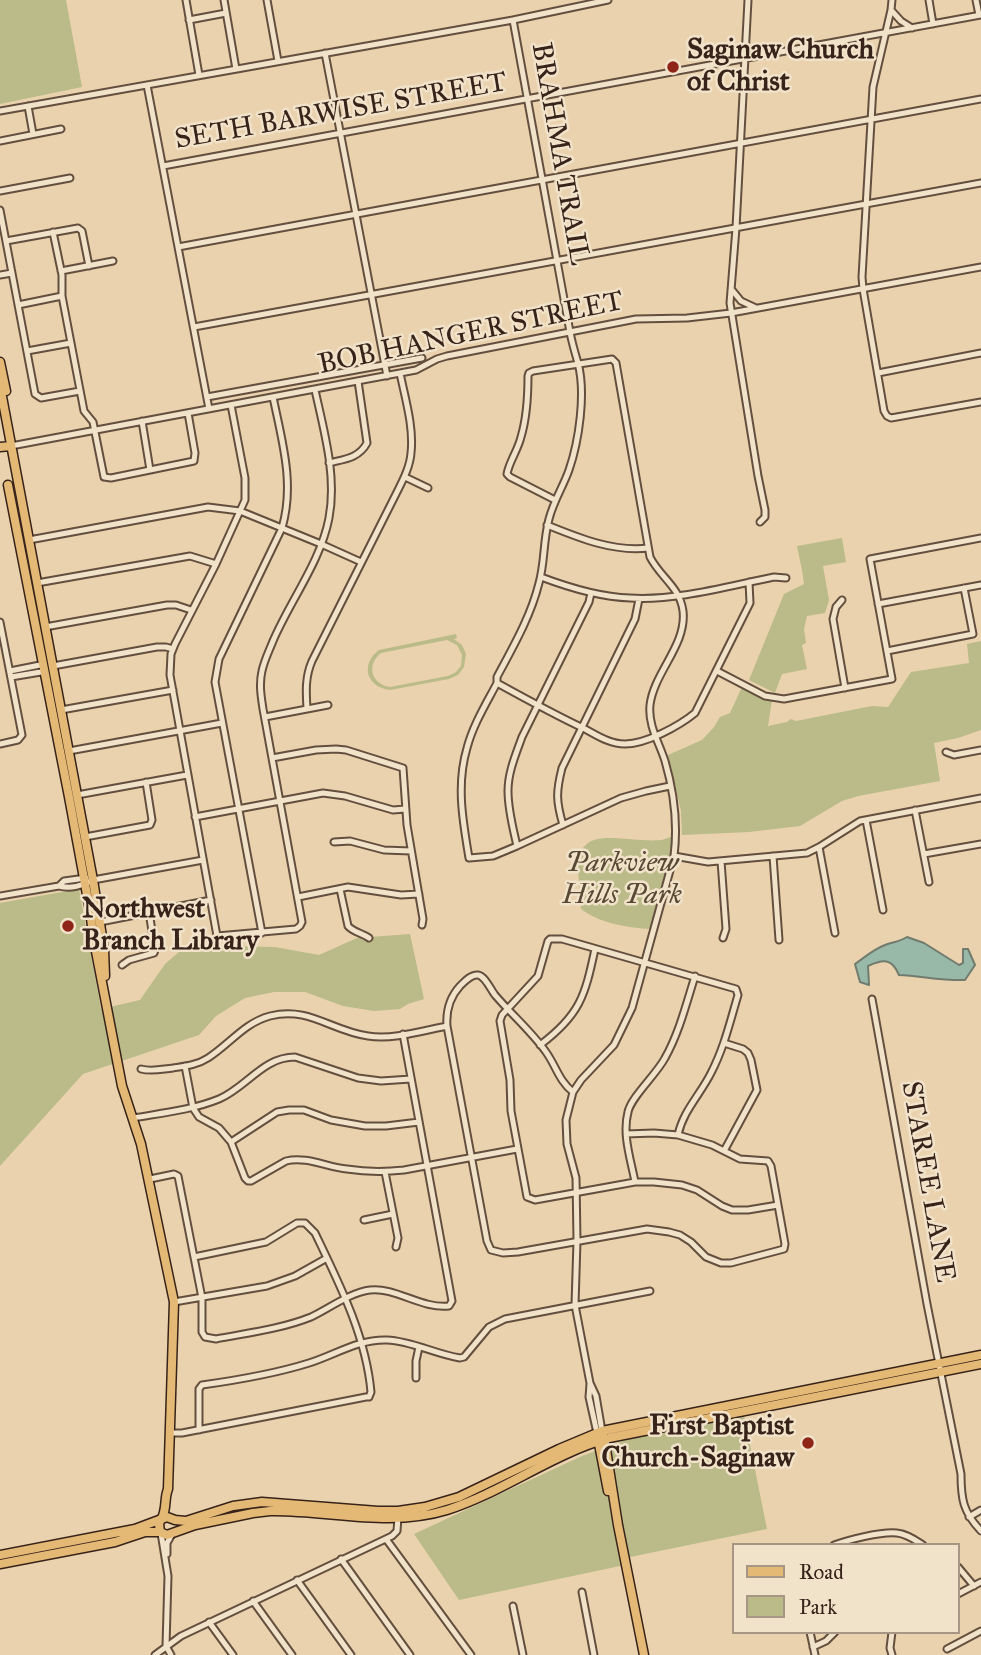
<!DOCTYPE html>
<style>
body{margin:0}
#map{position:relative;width:981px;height:1655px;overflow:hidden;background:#e9d2ad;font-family:"IM FELL Great Primer",serif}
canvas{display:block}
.legend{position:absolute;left:732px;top:1543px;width:228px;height:91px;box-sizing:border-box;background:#f1e2ca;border:2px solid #a79683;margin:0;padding:9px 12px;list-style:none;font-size:21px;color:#372319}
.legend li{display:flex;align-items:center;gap:14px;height:35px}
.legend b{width:35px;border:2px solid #a79683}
</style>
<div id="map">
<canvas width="981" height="1655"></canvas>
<ul class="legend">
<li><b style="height:9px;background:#e4b976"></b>Road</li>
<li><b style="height:19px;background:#babb88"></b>Park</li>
</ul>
</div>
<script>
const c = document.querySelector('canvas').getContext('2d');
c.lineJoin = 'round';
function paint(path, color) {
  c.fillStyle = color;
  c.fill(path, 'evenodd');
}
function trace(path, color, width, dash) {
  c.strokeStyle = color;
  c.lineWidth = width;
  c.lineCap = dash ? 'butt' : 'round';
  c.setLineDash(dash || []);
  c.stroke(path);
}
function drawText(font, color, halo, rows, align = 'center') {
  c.font = font + ' "IM FELL Great Primer",serif';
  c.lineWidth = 5;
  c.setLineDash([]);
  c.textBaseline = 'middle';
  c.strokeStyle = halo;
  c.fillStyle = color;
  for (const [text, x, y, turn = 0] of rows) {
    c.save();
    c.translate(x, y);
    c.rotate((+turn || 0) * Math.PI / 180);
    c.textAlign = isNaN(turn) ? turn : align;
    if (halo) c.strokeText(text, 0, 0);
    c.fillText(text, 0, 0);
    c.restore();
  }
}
const green = new Path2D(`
 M0 0H66L82 87 0 104Z
 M842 538 846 562 823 566 829 600 825 613 807 616 804 629 806 643 802 645 807 669 782 674 775 693 749 680 784 594 804 584 802 570 797 546Z
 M456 634 457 638 454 639 462 645 466 654 464 667 458 675 449 679 390 690C366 687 360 664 379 650ZM447 640 457 645 462 655 461 666 456 672 448 676 390 687C371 684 366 665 381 653Z
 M981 641V730L958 738 934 743 940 781 858 796 842 801 800 826 749 832 682 835 681 811 668 755 702 740 714 727 720 717 730 713 742 687 772 700 768 726 787 722 791 719 796 721 872 706 888 707 911 672 969 663 967 644Z
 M672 836 674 838 671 859 651 929C629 928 599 923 581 909L577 855C582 849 587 842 594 840 615 833 657 847 672 836Z
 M79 889 101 1009 140 1000 165 964 195 938 223 946 275 947 319 955 357 938 410 934 424 999 408 1004 400 1009 374 1011 343 1006 305 992H274L245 998 216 1016 199 1035 83 1074 0 1166V903Z
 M744 1415 767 1529 630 1557 620 1566 459 1600 414 1534 582 1456 625 1440Z`);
const water = new Path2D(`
 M907 937 924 943 959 965 963 963V949H968L975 965 965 980C943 981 921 976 899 975 892 958 883 959 868 966L869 985 860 982 855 964C865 957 874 949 885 945 893 942 899 942 907 937Z`);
const minor = new Path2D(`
 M186 0 199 75
 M224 0 236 69
 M267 0 278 61
 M748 0 736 228 730 303 758 476 765 510V517L760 522
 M892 0 891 10 873 87 862 277 863 289 884 411 887 416 891 418 981 402
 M929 0 933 24
 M976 0 979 15
 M891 10 901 21 912 28
 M189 20 226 13
 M513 20 570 332C572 343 575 353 578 363 586 393 579 441 569 470 563 487 554 500 549 519 543 541 545 562 539 583 531 616 513 647 497 677V683C486 704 473 725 467 748 456 785 463 822 469 858L493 856 517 846 621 798 646 791 670 786
 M325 53 387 376
 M147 85 209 409
 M28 106 33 134
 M0 111 513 20 608 0
 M0 141 61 129
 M163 166 981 15
 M0 191 70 178
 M0 210 35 394 41 398 80 391
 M53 232 62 275V296L84 411 93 422 104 477 111 478 194 461 195 453 188 413
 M6 241 78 228 82 231 89 266
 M178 247 981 99
 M61 271 113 261
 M0 275 12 273
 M732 290 741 301 756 308
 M18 305 62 296
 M194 327 981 183
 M27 351 71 343
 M878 373 981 353
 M207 397 422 358
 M231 405 245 478V500L216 564 175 644 171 654 170 675 217 936 296 929 300 926 302 922 263 709C261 696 259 684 262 671 264 661 269 651 273 641 290 601 321 561 329 518 337 476 324 431 315 390
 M142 421 150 470
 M11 446 400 373 416 370 437 359 447 356 636 319 687 318 731 313 981 267
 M329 463C345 459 359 458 367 443L358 381
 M405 477 428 488
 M555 500 510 477 507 474C509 462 518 450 521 437 527 417 528 397 528 376L529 373 533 371 612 359 616 363 650 557C660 577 680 587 683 611 687 645 654 672 650 705 648 726 659 742 665 761 674 792 678 824 674 856L632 1008 614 1045 581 1080 573 1092 566 1120 567 1144 576 1178 577 1241 575 1305 590 1383 596 1396 602 1431
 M547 525C579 538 613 552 648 548
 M29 540 208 507 240 511 321 544 361 562
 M541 577C570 588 599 597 630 598 677 601 728 586 774 577L786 578
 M37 583 190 556 216 564
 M842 600 836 607 833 619 845 688
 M878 604 981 585
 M0 622 22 735 18 740 0 744
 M45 627 167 605H176L191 610
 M887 651 973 634 964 588
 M53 666 157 647H166L173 649
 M10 671 40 665 44 668
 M717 671 765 696 784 699 892 679 870 559 981 538
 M11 677 41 672 44 668
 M497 683C526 699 555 715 585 729 598 736 610 744 625 744 646 744 679 726 695 713L750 603 749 582
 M307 709C306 692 305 677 312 661L398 490C404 478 410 466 411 453 414 427 405 398 400 373
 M61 710 173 690
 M265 717 328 705
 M69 751 222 723
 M946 752 954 755 981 750
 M272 758 316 750 336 749 346 750 403 768 407 825 423 919 422 925
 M77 795 187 775
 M915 810 929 882
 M195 817 323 793 345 796 393 810 405 809
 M866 820 883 910
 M563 825C556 801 556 792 562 768L635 619 639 599
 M85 837 150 825 152 820 146 782
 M334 842 350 841 384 850 411 851
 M517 846C513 828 508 810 508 791 508 772 516 754 522 737L589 602 591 593
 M819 847 835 933
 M924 854 981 844
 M674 856 708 862 807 853 819 847 860 821 981 798
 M773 856 779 940
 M721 861 726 929 723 938
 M59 886 64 881 86 878
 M340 889 348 926C353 932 362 933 369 938
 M0 896 59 886C70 889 83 886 93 880L203 860
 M298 897 348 887 401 895 419 894
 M100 922 211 900
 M262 933 215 682 219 659 282 528C295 484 282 441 273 397
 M122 965 129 960 154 953 155 950 149 912
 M872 999 927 1304 961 1474C961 1499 963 1512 981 1531
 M724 1043 743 1049 748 1053 751 1060 757 1090 724 1151
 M540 1045C580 1015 585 996 595 949
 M185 1066 193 1108 199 1117 219 1128 231 1142 245 1178 248 1181H251L286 1161C306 1156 327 1167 347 1169 366 1172 385 1172 404 1170L517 1149
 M141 1069C152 1072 162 1069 173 1068 186 1066 197 1065 208 1058 230 1044 244 1023 270 1016 309 1006 331 1031 368 1036 393 1040 421 1031 447 1026
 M573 1092C559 1081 556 1066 546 1052 531 1031 512 1015 495 995 491 990 485 976 478 975 471 974 464 982 460 986 450 997 446 1012 447 1026L487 1241 491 1250 503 1253 518 1252 647 1229 669 1232 680 1235 691 1242 706 1257 721 1263H731L784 1249 785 1244 771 1166 768 1161 740 1159 712 1145 678 1135 654 1133 626 1134
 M133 1118C162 1113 192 1110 219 1099 247 1087 263 1057 295 1057L358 1078 381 1081 411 1079
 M678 1135C683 1111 700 1095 711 1073 724 1048 730 1022 738 995L736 989 583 945 562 939H550L548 941 538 976 502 1015 500 1021 510 1080 511 1111 527 1197 535 1200 635 1182H654L682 1185 697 1190 722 1206 732 1210H748L778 1205
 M231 1142 277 1112 289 1110H304L331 1120 365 1126H386L419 1122
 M385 1172 398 1238 396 1247
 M150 1179 174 1174 178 1176 202 1298V1332L205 1337 216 1339C247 1333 281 1329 311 1317 328 1309 351 1292 370 1290 396 1287 421 1309 449 1306L452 1301 403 1034
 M635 1182C631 1160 622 1135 628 1112 631 1097 656 1075 665 1058 679 1033 686 1005 695 976
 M364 1220 393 1214
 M174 1302 267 1286 295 1276 327 1258
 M416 1378V1361L419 1347
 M590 1384 589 1397 597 1433
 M199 1430V1389L202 1385C238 1380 274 1374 309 1363 335 1355 358 1339 387 1340 412 1341 435 1354 460 1358L464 1357 489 1327 505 1319 650 1291
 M171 1433H182L366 1397H369L371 1392C366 1336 339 1283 315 1233L305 1223H297L266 1242 194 1257
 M969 1517 981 1510
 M161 1533 168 1576 166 1646 171 1655
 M386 1539 471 1655
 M834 1545C848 1540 882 1531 897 1533 907 1534 915 1540 923 1545
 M167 1554V1543L172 1534
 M341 1559 410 1655
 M958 1567 974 1586
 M297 1580 351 1655
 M582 1592 594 1655
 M958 1594 981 1582
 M253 1601 292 1655
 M513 1606 523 1655
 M209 1622 233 1655
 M810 1632 815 1655
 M892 1632 890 1648 892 1655
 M813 1647 826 1641 835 1632
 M947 1649 981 1631
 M155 1655 181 1636 392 1536 397 1531 398 1517`);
const major = new Path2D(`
 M0 362 6 391
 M0 386 93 880 104 949 105 976
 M0 447 11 446
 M8 485 69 797 90 911 94 941 122 1086 141 1144 174 1302 168 1489C164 1499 167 1508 162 1518
 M604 1437 618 1525 644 1655
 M598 1439 608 1491
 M161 1519 159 1524 160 1532 167 1535 195 1525 253 1513 270 1511C329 1510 388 1528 447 1510 503 1492 552 1454 609 1438L981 1364
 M0 1555 135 1529 167 1517 175 1520 186 1521 233 1506 262 1502 378 1511H398L425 1507 459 1497 559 1449 602 1431 981 1355
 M0 1564 115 1542 145 1532H160`);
const markers = [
 [673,67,7,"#8f2418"],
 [68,926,7,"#8f2418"],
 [808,1443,7,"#8f2418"]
];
const poiNames = [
 ["Saginaw Church",687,51],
 ["of Christ",687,83],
 ["Northwest",82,910],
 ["Branch Library",82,942],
 ["First Baptist",794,1427,"right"],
 ["Church-Saginaw",794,1459,"right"]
];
const streetNames = [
 ["SETH BARWISE STREET",341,112,-10],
 ["BRAHMA TRAIL",559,154,80],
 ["BOB HANGER STREET",471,334,-12],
 ["STAREE LANE",927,1182,80]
];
const parkNames = [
 ["Parkview",622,864],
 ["Hills Park",622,896]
];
paint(green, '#babb88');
paint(water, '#98b8a8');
trace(water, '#717c6f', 2);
trace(minor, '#644f3e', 9);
trace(major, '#372319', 11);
trace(minor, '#f1e2ca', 5);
trace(major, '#e4b976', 8);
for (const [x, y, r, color] of markers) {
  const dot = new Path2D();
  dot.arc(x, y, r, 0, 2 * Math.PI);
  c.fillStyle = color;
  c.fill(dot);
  trace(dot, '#f1e2ca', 2.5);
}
drawText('bold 28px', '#372319', '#f1e2ca', poiNames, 'left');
drawText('28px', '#372319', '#f1e2ca', streetNames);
drawText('italic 28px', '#584935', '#f1e2ca', parkNames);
</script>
